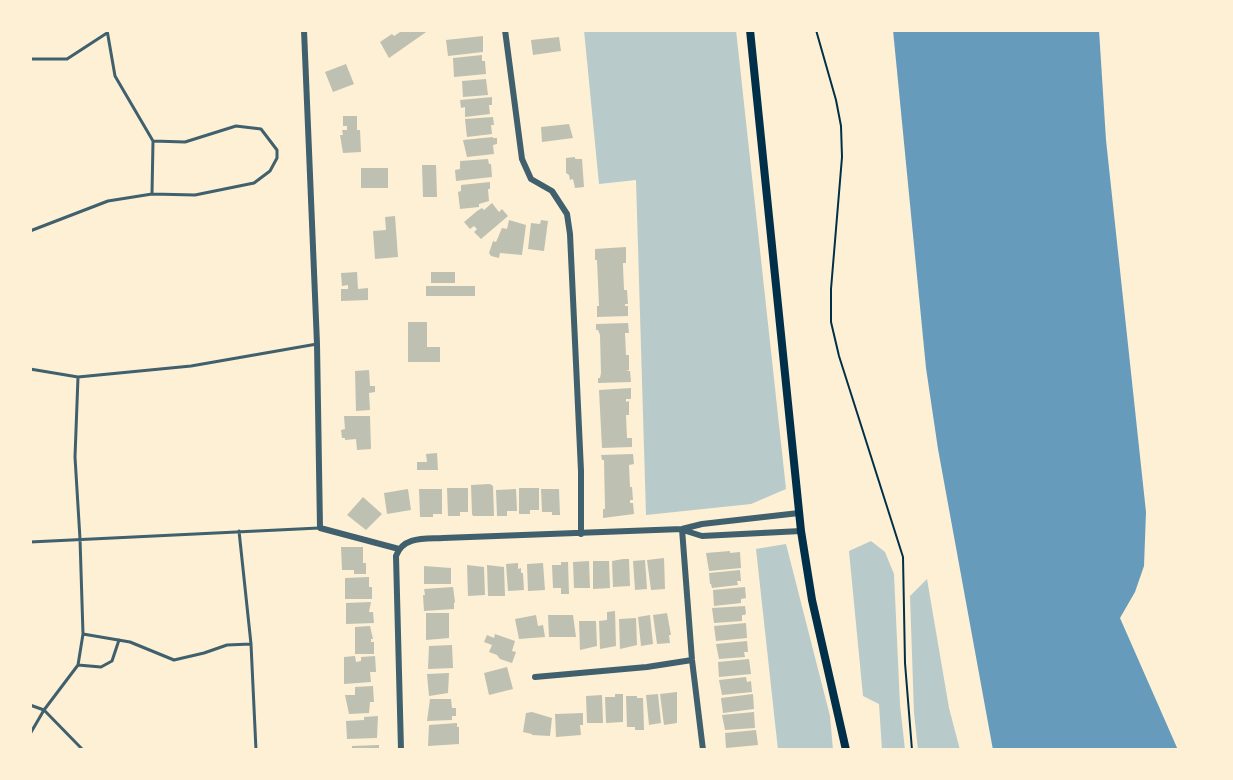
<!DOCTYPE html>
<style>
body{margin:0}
#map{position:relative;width:1233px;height:780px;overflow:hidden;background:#fdf0d5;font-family:Helvetica,sans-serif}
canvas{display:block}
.frame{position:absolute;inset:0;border:32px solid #fdf0d5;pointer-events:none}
</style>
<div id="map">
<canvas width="1233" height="780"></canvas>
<div class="frame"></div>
</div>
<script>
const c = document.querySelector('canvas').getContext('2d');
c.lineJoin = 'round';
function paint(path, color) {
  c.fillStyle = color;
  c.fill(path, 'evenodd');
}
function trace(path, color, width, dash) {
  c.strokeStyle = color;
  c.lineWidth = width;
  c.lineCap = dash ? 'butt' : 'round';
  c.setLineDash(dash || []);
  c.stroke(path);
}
const green = new Path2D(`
 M584 30H736L786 489 751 504 646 515 636 180 599 184Z
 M871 541 885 552 894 574 900 705 905 750H882L879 704 863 696 849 551Z
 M786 544 830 716 833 750H778L756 549Z
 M927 579 949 708 960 750H918L914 713 910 596Z`);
const water = new Path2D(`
 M893 30H1099L1106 140 1146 512 1144 566 1135 592 1120 618 1178 750H993L938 449 926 368Z`);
const building = new Path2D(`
 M403 30H429L389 58 380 42 392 34 394 36Z
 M483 36V52L448 56 446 40Z
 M559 37 561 51 533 55 531 40Z
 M482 55V61H485L486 74 454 77 453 58Z
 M346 64 354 84 333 92 325 72Z
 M486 79 488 95 463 97 462 81Z
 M492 97V105H489L490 114 465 117V107L461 108 460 100Z
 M343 116H357V130H360L361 152 343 153 340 135H343L342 130H347V126H343Z
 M493 117 494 125H491L492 134 467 137 465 119Z
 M569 124 573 138 542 142 541 127Z
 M493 137V138H497V144L493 145 494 154 467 157 463 140Z
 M575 157V159H582L584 187 575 188 573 179 570 180 569 175 566 173V158Z
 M488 159 489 164H491L492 177 456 181 455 170 460 169V161Z
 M422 165H436L437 197H423Z
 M361 168H388V188H361Z
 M490 182V189H488L489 201 479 204V207L460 209 458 192 461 191V185Z
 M492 203 499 212 502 209 508 216 481 239 474 232 477 229 474 226 470 229 464 222 477 211 482 208 484 210Z
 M395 216 398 257 375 259 373 231 386 230 385 217Z
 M509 220 526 225 522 255 500 253 499 258 491 256 489 253 493 241 496 242 502 228 507 229Z
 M541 220 548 221 544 251 528 249 531 223 540 224Z
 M626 247V263H623V266L624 290H627L628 304H625V306H628V316L597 317V306H599L597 260H595V249Z
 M357 272 358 289 368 288V300L341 301V289H348V285L342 286 341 273Z
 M431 272H455V283H431Z
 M426 286H475V296H426Z
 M408 322H427V347H440V362H408Z
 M628 323 629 333H625L626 355H629V370L626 371H630L631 382 598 383V378H600L601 373 600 335 598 330H596V324Z
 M369 370 370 386H375V392L369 393 370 410 356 411 355 371Z
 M631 388V399H626V402L629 401V415H626L627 438H632V447L602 448 599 390Z
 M344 416H370L371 449 357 450 356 439 345 440V438H342L341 430 345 429Z
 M437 453 438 470H417V462H427L426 454Z
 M633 454 634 464 629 465 630 487H632L633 500H630V503H633L634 514 603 518V509H605L604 460H602L601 455Z
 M490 484 493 486 494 516H473L472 514 471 485Z
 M447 488H468V512H460V516H448Z
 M519 488H539V510H530V514H519Z
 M408 489 411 510 387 514 384 493Z
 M419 489H442V514H433V517H420Z
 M516 489 517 511H507V516H497L496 490Z
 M541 489H559L560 515H552V512H542Z
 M363 497 382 514 366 530 347 515Z
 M341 547H363V563H366V574H354V570H342Z
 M730 551V553L740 552 741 568 709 571 706 553Z
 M664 558 665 589 651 590 647 560Z
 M623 559H629L630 586 613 587 612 561Z
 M645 560 647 589 635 590 633 561Z
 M589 561 590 588H574L573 562Z
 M593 561H609L610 588 593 589Z
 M561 562H568L569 594H561V588H553L552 565H561Z
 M518 563V569L521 568V573H523L524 590 508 591 506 564Z
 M543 563 545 590 528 591 527 564Z
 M467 565 484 567 485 595 468 596Z
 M487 565 504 567 505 596H488Z
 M424 566 451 568V584H424Z
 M740 570 741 581H737L738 585 712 588 711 584H710L709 573Z
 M369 577V587H372V599H345V578Z
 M453 587 455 602 454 603V609L424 611 423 595H425L424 589Z
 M745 587 746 598 741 599V603L714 606 713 590Z
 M371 602 369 612H373L374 623 346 624V603Z
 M745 606 746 613 745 615H742V621L714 623 712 608Z
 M615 611 616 646 600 649 599 621 607 620V612Z
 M426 613H449V638L426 640Z
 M667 613 671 635H669L670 643 657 644 653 615Z
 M536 615 538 626 543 625 545 637 519 639 515 619Z
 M548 615H573L576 637H549Z
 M650 615 653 644 641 646 638 617Z
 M636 618 637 645 620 649 619 619Z
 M579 621H596L597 646 580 650Z
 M746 623 747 638 716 641 714 626Z
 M370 626 373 639H371V642H374V654H355V627Z
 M495 634 515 641 512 651 516 652 512 663 500 659 497 655 489 652 492 645 484 642 487 635 494 638Z
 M747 641 748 652H744L745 657 719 659 716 644Z
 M452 645 453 668 428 669 429 646Z
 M355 656 356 662 361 661V657L375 656 376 672H370L371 682 344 684V657Z
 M749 659 751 674 719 677 718 662Z
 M507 667 513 689 489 695 484 673Z
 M449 673 448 693 429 696 427 674Z
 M746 677 747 682 751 681 752 692 722 695 719 680Z
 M373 686 374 702H370L369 713 349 714 345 695H355V687Z
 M677 692V723L664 725 660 694Z
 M615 694H623V722L606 723 605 697H615Z
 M658 694 661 723 649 725 646 695Z
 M753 694 754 709 723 713 721 698Z
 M602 695 603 723H587L586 696Z
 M626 696H637V698H643L644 730H635V727H627Z
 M430 699H451L452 708H456V716H452V720L427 721Z
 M532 712 552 718 550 736 532 735V734L523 732 526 713Z
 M754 712 755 728 725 730 722 715Z
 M583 713V725H580L581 735 556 737 555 714Z
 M378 716 377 738 347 739 346 721 364 720V717Z
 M457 723V727H459V744L428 746 429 725Z
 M756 730 758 745 726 748 725 733Z
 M379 745V750H352V746Z`);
const path = new Path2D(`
 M816 30 836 100 841 126 842 157 831 289V322L839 356 903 557 905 663 912 750`);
const service = new Path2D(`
 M107 30 115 76 153 141 185 142 236 126 261 129 277 150V158L270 171 254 183 195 195 152 194
 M30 59H67L107 33
 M30 231 108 201 152 194 153 141
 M30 369 78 377 191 366 317 344
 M239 531 251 644 256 750
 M30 542 319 528
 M83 634 130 642 174 660 204 653 227 645 251 644
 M78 665 101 667 112 661 119 640
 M30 705 44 710 83 750
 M30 734 44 710 78 665 83 634 80 539 75 457 78 377`);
const minor = new Path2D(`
 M304 30 317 344 320 528 399 549
 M505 30 522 159 531 179 552 191 567 214 570 234 581 471V534
 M682 529 692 660 703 750
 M683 530 702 536 801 531
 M535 677 647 667 692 660
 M401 750 396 556C403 536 425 539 443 538L682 529 702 524 799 513`);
const secondary = new Path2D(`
 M750 30 801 531 812 600 846 750`);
paint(green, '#b9caca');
paint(water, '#669bbc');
paint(building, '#bec0b2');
trace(path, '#003049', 2);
trace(service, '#3f606c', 3);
trace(minor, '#3f606c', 6);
trace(secondary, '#003049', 8);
</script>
